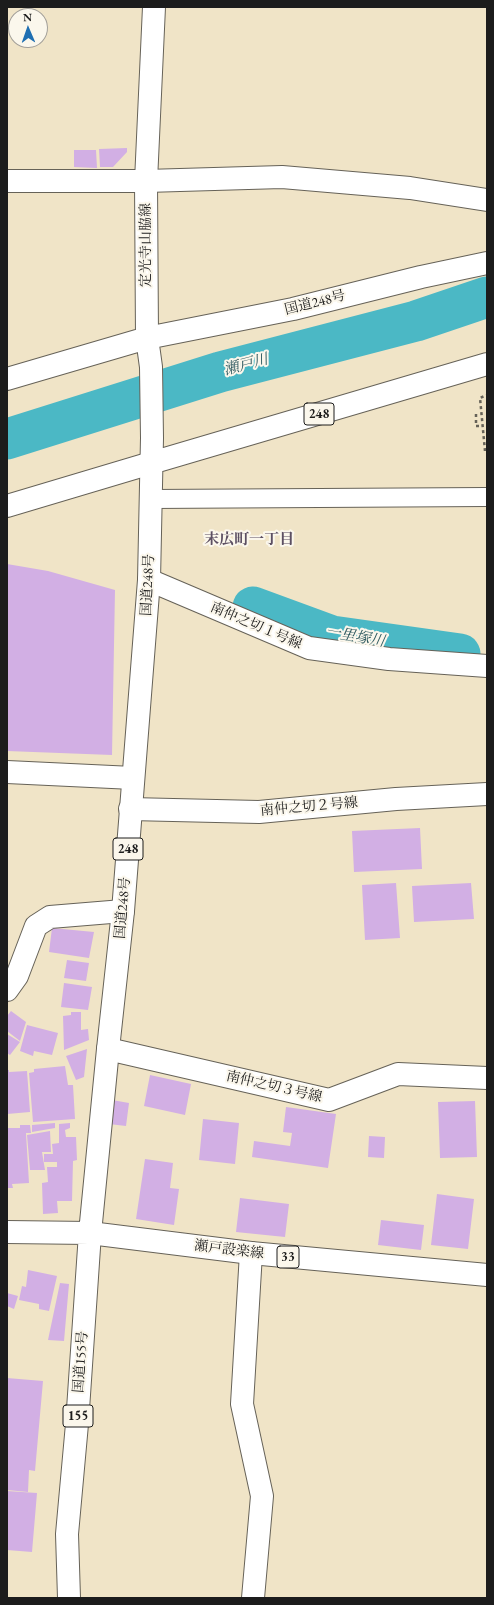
<!DOCTYPE html>
<meta charset="utf-8">
<style>
body{margin:0}
#map{position:relative;width:494px;height:1605px;overflow:hidden;background:#f0e4c7;font-family:"EB Garamond",serif}
canvas{display:block}
.frame{position:absolute;inset:0;border:8px solid #1c1c1c;pointer-events:none}
.north{position:absolute;left:8px;top:8px;width:40px;height:40px;box-sizing:border-box;background:#fbf7ec;border:1px solid #a29f99;border-radius:50%;rotate:358deg;font-size:11px;font-weight:700;line-height:16px;text-align:center;color:#1c1c1c}
.north::after{content:'';display:block;margin:auto;width:14px;height:18px;background:#1f6fb2;clip-path:polygon(50% 0,100% 100%,50% 72%,0 100%)}
</style>
<div id="map">
<canvas width="494" height="1605"></canvas>
<div class="frame"></div>
<div class="north">N</div>
</div>
<script>
const c = document.querySelector('canvas').getContext('2d');
c.lineJoin = 'round';
function trace(path, color, width, dash) {
  c.strokeStyle = color;
  c.lineWidth = width;
  c.lineCap = dash ? 'butt' : 'round';
  c.setLineDash(dash || []);
  c.stroke(path);
}
function paint(path, color) {
  c.fillStyle = color;
  c.fill(path, 'evenodd');
}
function drawText(font, color, halo, rows, align = 'center') {
  c.font = font + ' "EB Garamond","Noto Serif JP",serif';
  c.lineWidth = 4;
  c.setLineDash([]);
  c.textBaseline = 'middle';
  c.strokeStyle = halo;
  c.fillStyle = color;
  for (const [text, x, y, turn = 0] of rows) {
    c.save();
    c.translate(x, y);
    c.rotate((+turn || 0) * Math.PI / 180);
    c.textAlign = isNaN(turn) ? turn : align;
    if (halo) c.strokeText(text, 0, 0);
    c.fillText(text, 0, 0);
    c.restore();
  }
}
const river = new Path2D(`
 M7 439 220 372 416 321 487 297
 M253 607 332 636 460 654`);
const building = new Path2D(`
 M127 148V152L113 167H100L99 149Z
 M74 150H96L97 168 74 167Z
 M7 564 48 571 115 590 112 755 7 751Z
 M420 828 422 869 354 872 352 831Z
 M396 883 400 938 365 940 362 885Z
 M471 883 474 919 414 922 412 886Z
 M52 928 94 932 89 958 49 952Z
 M67 960 89 963 86 981 64 978Z
 M64 983 92 987 88 1010 61 1007Z
 M11 1011 26 1022 20 1041 7 1031V1016Z
 M71 1012H81V1030L88 1029 89 1040 64 1050 63 1016 71 1015Z
 M27 1025 58 1033 52 1055 34 1051 33 1056 20 1051Z
 M7 1034 20 1042 10 1055 7 1053Z
 M87 1049 84 1077 76 1080 66 1056Z
 M65 1066 68 1085H73L75 1119 33 1122 29 1073 34 1072V1069Z
 M7 1070H9V1072L27 1071 30 1112 7 1114Z
 M150 1075 191 1084 185 1115 144 1106Z
 M112 1100 129 1103 126 1126 109 1124Z
 M475 1101 477 1157 440 1158 438 1102Z
 M286 1107 336 1114 328 1168 252 1157 254 1141 290 1146 292 1133 283 1132Z
 M203 1119 239 1123 235 1164 199 1160Z
 M55 1123V1128L32 1132V1125Z
 M70 1123V1128L65 1130 66 1137H76L77 1160 73 1161 72 1201H57L58 1213 43 1214 42 1183 48 1182 47 1167H57V1162H44V1154H53L52 1144 59 1143V1124Z
 M20 1125H30L31 1133H26L29 1183 12 1184 13 1188H7V1128H20Z
 M50 1131 51 1152H42L45 1170H30L27 1135Z
 M369 1136 385 1137 384 1158 368 1157Z
 M145 1159 173 1163 170 1188 179 1189 174 1225 136 1219Z
 M437 1194 474 1199 468 1249 431 1245Z
 M240 1198 289 1204 285 1237 236 1232Z
 M381 1220 424 1225 421 1250 378 1245Z
 M28 1270 57 1276 49 1311 39 1309V1304L19 1300 22 1286 26 1287Z
 M60 1283 69 1284 64 1341 48 1340Z
 M7 1293 18 1296 14 1309 7 1306Z
 M7 1378 43 1381 35 1471 29 1470 28 1492 7 1490Z
 M7 1491 37 1493 32 1552 7 1550Z`);
const path = new Path2D(`
 M476 414V426H483
 M485 451 480 398 487 395`);
const pedestrian = new Path2D(`
 M151 499 487 497`);
const minor = new Path2D(`
 M7 181H146L282 177 410 188 487 200
 M149 580 309 648 389 659 487 666
 M7 772 133 778
 M130 809 259 812 396 799 487 794
 M7 990 17 976 36 926 50 917 123 911
 M108 1049 329 1100 398 1074 487 1078
 M251 1253 242 1404 262 1496 253 1598`);
const secondary = new Path2D(`
 M7 379 147 338 146 181 154 7
 M7 506 151 463`);
const primary = new Path2D(`
 M90 1233 251 1253 487 1275`);
const trunk = new Path2D(`
 M151 463 487 364
 M7 1232 90 1233
 M69 1598 67 1534 77 1424 90 1233 108 1049 123 911 149 580 152 438 151 367 147 338 293 309 421 277 487 263`);
const shields = [
 [319,414,30],
 [128,849,30],
 [288,1257,22],
 [78,1416,30]
];
const shieldNames = [
 ["248",319,414],
 ["248",128,849],
 ["33",288,1257],
 ["155",78,1416]
];
const streetNames = [
 ["定光寺山脇線",146,245,-90],
 ["国道248号",315,303,-14],
 ["国道248号",148,585,-87],
 ["南仲之切１号線",256,626,23],
 ["南仲之切２号線",309,807,-5],
 ["国道248号",123,908,-85],
 ["南仲之切３号線",274,1087,13],
 ["瀬戸設楽線",229,1250,7],
 ["国道155号",81,1362,-86]
];
const waterNames = [
 ["瀬戸川",246,365,-15],
 ["一里塚川",355,637,10]
];
const neighbourhoodNames = [
 ["末広町一丁目",249,540]
];
trace(river, '#4bb8c5', 41);
paint(building, '#d2afe4');
trace(pedestrian, '#666258', 20);
trace(minor, '#666258', 24);
trace(secondary, '#666258', 24);
trace(primary, '#666258', 24);
trace(trunk, '#666258', 24);
trace(path, '#666258', 2.5, [3, 3]);
trace(pedestrian, '#fff', 18);
trace(minor, '#fff', 22);
trace(secondary, '#fff', 22);
trace(primary, '#fff', 22);
trace(trunk, '#fff', 22);
for (const [x, y, w] of shields) {
  const box = new Path2D();
  box.roundRect(x - w / 2, y - 11, w, 22, 3);
  c.fillStyle = '#fbf7ec';
  c.fill(box);
  trace(box, '#1c1c1c', 1);
}
drawText('bold 13px', '#1c1c1c', null, shieldNames);
drawText('14px', '#1c1c1c', '#fbf7ec', streetNames);
drawText('italic 15px', '#2f5a60', '#fbf7ec', waterNames);
drawText('bold 15px', '#5c4f62', '#fbf7ec', neighbourhoodNames);
</script>
